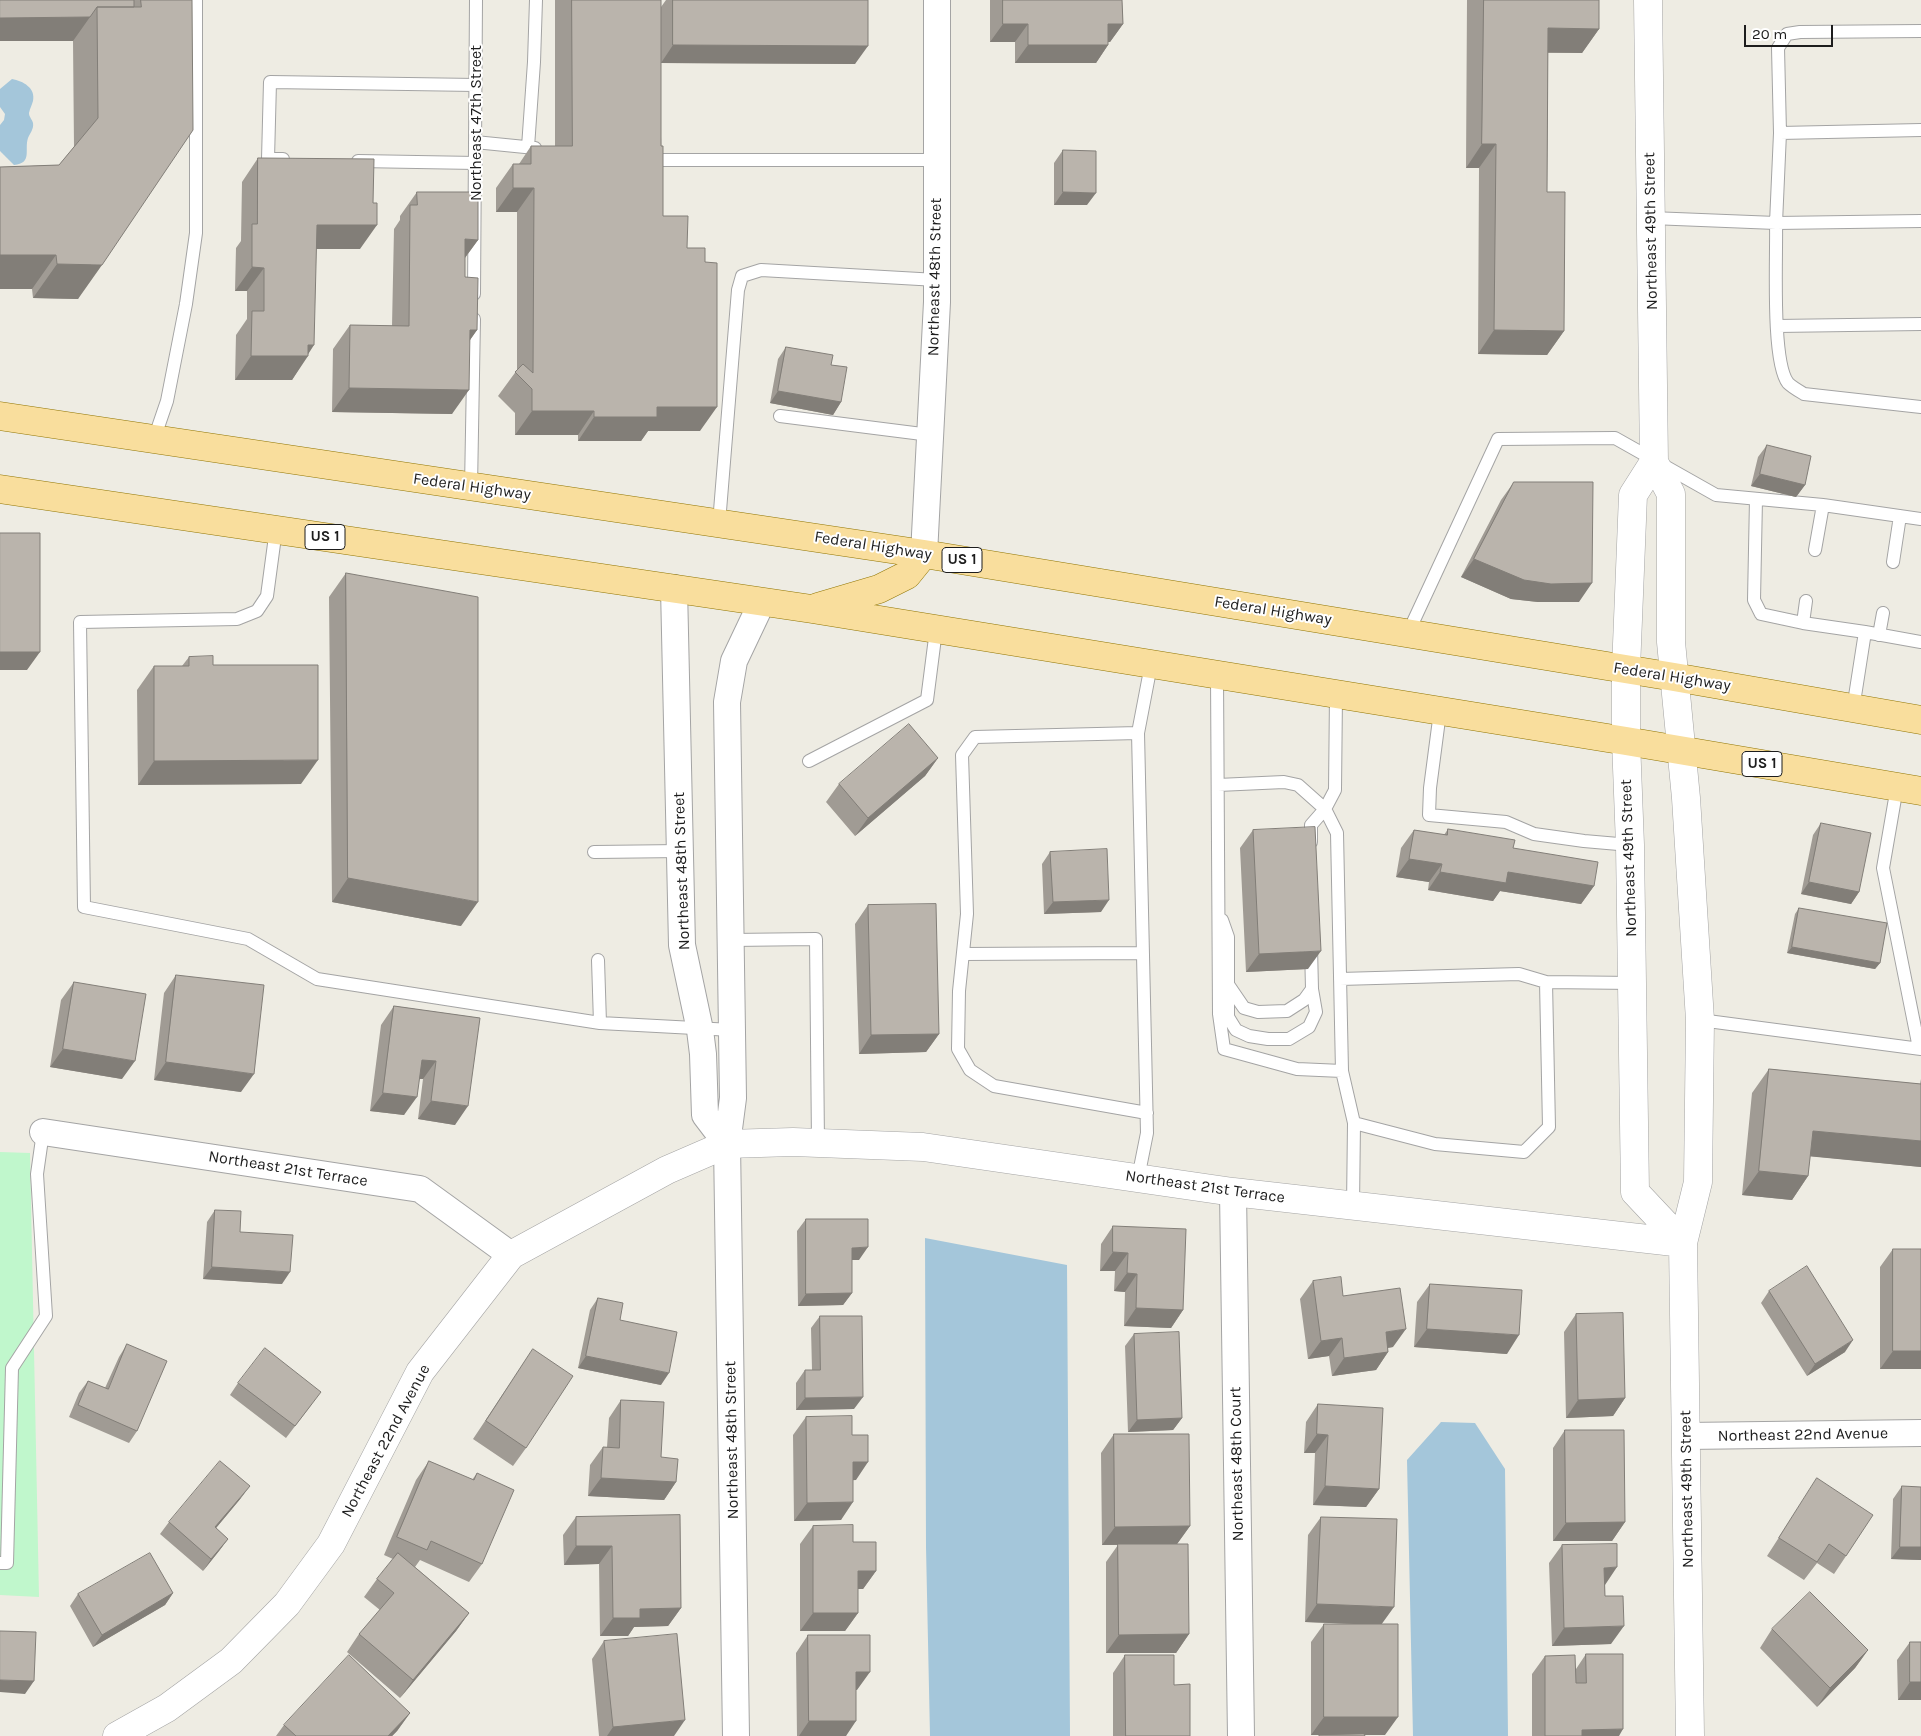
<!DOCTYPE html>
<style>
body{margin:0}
#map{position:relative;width:1921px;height:1736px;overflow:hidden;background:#eeece3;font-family:Karla,sans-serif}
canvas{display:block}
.scale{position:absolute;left:1744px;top:25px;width:89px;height:22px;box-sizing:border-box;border:2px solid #1d1d1d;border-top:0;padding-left:6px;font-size:15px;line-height:18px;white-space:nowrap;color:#1d1d1d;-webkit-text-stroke:4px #fff;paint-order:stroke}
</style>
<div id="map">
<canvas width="1921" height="1736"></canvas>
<div class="scale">20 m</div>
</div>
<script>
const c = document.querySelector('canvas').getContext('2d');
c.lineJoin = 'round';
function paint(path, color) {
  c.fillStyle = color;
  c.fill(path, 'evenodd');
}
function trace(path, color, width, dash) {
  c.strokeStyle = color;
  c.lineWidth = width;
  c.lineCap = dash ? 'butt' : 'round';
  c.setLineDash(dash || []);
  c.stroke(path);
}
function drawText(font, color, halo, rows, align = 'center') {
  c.font = font + ' Karla,sans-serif';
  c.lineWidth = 4;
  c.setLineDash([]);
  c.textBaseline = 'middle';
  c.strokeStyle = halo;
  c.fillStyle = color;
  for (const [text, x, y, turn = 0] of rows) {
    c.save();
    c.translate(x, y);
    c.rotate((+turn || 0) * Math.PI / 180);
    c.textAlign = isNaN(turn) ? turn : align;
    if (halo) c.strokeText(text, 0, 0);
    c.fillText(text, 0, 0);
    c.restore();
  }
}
const park = new Path2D(`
 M0 1152 30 1153 39 1597 0 1595Z`);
const water = new Path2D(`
 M12 79C23 81 36 88 33 101 32 105 30 108 29 113 29 117 32 119 33 123 34 129 30 133 28 138 24 150 33 163 14 165L0 151V125L4 120 5 114 0 107V89Z
 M925 1238 1067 1265 1070 1736H930L926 1547Z
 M1441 1422 1475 1423 1505 1469 1508 1736H1413L1407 1460Z`);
const service = new Path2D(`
 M1780 133 1921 130
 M475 142 535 148
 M528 147 534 62 536 0
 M283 159H268L270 82 476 85
 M647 160H937
 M358 161 476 163
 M1651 218 1776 223 1780 133 1778 48 1787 34 1800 32 1921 31
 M1921 221 1776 223C1777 254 1771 361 1788 383 1792 387 1799 391 1804 394L1921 407
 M474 294 476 0
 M1777 326 1921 324
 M780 416 930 435
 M154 439 167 401 186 304 196 233V0
 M471 487 474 319
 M1756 499 1754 600 1761 614 1803 623 1865 632
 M719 523 738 290 742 276 761 270 937 280
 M276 529 267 596 257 611 237 619 80 622 84 907 248 939 317 979 600 1023 732 1030
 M1815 550 1823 505
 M1893 562 1900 516
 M1803 623 1806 601
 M1408 633 1498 439 1615 438 1716 495 1823 505 1921 519
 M1879 635 1883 613
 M1217 676 1219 1014 1224 1049 1297 1069 1342 1071 1337 833 1325 809 1335 790 1336 695
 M1853 709 1865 632 1921 642
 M1440 712 1430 788 1429 815 1506 822 1534 834 1584 841 1630 845
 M1138 733 975 737 962 755 967 914 959 991 958 1049 970 1070 994 1086 1147 1113
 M809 761 927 700 936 630
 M1218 785 1284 782 1298 785 1325 809 1311 825V842
 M1897 787 1883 868 1919 1048
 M594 852 681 851
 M1222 920 1228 937V1017L1236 1030 1249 1036 1268 1039H1289L1309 1027 1316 1012 1312 989 1311 947
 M731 940 816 939 818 1143
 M963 954 1143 953
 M598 960 600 1023
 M1340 979 1519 974 1546 982 1633 983
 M1229 986 1244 1008 1258 1012 1287 1011 1304 1000 1312 989
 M1700 1020 1921 1049
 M1342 1071 1354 1123 1353 1206
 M1354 1123 1435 1144 1524 1152 1549 1127 1546 982
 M1138 1178 1147 1133 1138 733 1151 665
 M0 1563H7L12 1368 46 1316 37 1174 43 1132`);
const minor = new Path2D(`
 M924 554 937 302V0
 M674 588 682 945 700 1030 703 1054 705 1115 727 1144
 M43 1132 420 1189 511 1255
 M1233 1192 1241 1736
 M1686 1436 1921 1433
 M736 1736 727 1144 733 1098 727 702 734 661 762 602`);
const tertiary = new Path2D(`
 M1648 0 1654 462 1671 494V642L1686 798 1700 1020 1698 1182 1683 1243 1690 1736
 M1654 462 1633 495 1626 669V741L1630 845 1635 1192 1683 1243
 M117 1736 167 1708 231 1661 287 1604 331 1544 420 1372 511 1255 667 1170 727 1144 793 1142 923 1147 1233 1192 1683 1243`);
const primary = new Path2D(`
 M0 416 924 554 1674 677 1921 720
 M0 489 812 609 1626 741 1921 791
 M818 607 879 589 907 575 924 554`);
const wall = new Path2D(`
 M0 0H192L78 299 33 298 32 289H0V167L59 165 74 147 73 41H0Z
 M555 0H661V7L666 0H868L855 64 661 63V136L663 216 687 248 700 431H648L641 441H578V435H515V413L498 396 517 370V212H496V188L513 164H519L531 146H555Z
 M990 0H1122L1123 24 1110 42H1108V45L1096 63H1015V42H990Z
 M1467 0H1599V29L1582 53H1548L1547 192 1564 331 1547 355 1478 354 1479 168H1466Z
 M1063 150 1087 205H1054V163Z
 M258 158 360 249H316L308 354 292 380H235L236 335 247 319V291H235L236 248 241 241 242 182Z
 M417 192 478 240 465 258V277L477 330 470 340 452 414 332 412 333 349 350 325 392 326 394 229 400 220V216Z
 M786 347 841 402 833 415 770 403 778 359Z
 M1767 445 1805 485 1796 497 1751 486 1758 457Z
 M1514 482 1579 602H1538L1511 599 1461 577 1501 500Z
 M346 573 461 926 332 902 329 597Z
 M189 657 213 665 301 784 138 785 137 690 154 666H182Z
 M938 758 925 776 855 836 826 802 839 784Z
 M1821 823 1859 892 1851 904 1801 894 1813 835Z
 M1448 829 1513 848 1594 886 1581 904 1500 891 1493 901 1428 890 1429 882 1396 877 1401 848 1414 830 1444 835Z
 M1253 830 1308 969 1246 972 1240 848Z
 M1050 852 1101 912 1044 914 1042 864Z
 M868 905 939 1034 926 1052 859 1054 855 924Z
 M1799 908 1880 963 1875 969 1787 953 1795 914Z
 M176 975 241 1092 154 1080 164 993Z
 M74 982 122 1079 50 1067 61 1000Z
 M394 1006 480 1018 455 1125 418 1119 423 1079H419L404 1115 370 1111 381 1025Z
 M1769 1069 1920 1084 1921 1079V1167L1810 1156 1808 1176 1792 1200 1742 1195 1752 1093Z
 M215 1210 240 1232 282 1284 203 1279 207 1222Z
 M806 1219 859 1260H852V1293L843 1305 798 1306 797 1231Z
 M1113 1226 1183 1310 1171 1328 1124 1326 1125 1292 1114 1291 1115 1271H1100L1101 1244Z
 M1893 1249 1921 1369H1880V1267Z
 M1313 1281 1343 1296 1393 1347 1388 1348V1352L1376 1370 1332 1376 1329 1356 1308 1359 1300 1299Z
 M1430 1284 1507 1354 1414 1347 1417 1302Z
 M1769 1291 1845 1352 1807 1376 1761 1303Z
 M598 1298 620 1320 661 1385 578 1368 590 1310Z
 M1576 1314 1625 1398 1613 1416 1566 1418 1564 1332Z
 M820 1316 854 1409 796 1410V1383L805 1370H812L811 1328Z
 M1134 1334 1182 1418 1173 1430 1128 1432 1125 1346Z
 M127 1344 137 1431 129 1443 69 1417 79 1393 88 1381 105 1388 119 1357Z
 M533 1349 526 1448 513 1466 473 1439Z
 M238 1383 312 1404 286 1438 230 1395Z
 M621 1400 676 1482 664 1500 588 1496 590 1465 603 1447H607L609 1418Z
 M1318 1404 1379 1489 1366 1507 1313 1505 1315 1453H1304L1306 1422Z
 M806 1417 852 1435 856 1480H853L841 1520 794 1521 793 1435Z
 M1565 1430 1625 1522 1612 1541H1553V1448Z
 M1114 1434 1190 1526 1177 1544H1143L1189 1634 1176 1653H1106V1562L1118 1545H1102L1101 1453Z
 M429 1461 472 1480 477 1473 482 1564 469 1582 420 1560 415 1567 469 1613 456 1631 400 1698 347 1652 359 1634 380 1610 364 1597 377 1579 393 1559 384 1555 416 1480Z
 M1817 1478 1846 1556 1834 1574 1817 1563 1804 1580 1767 1556 1805 1497Z
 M1902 1486 1921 1560 1891 1559 1893 1499Z
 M241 1498 216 1528 228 1539 219 1551 203 1571 160 1534 169 1522Z
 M680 1515 681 1608 668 1626 634 1627 628 1636H600L599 1564 564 1565 563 1535 576 1517Z
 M1321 1517 1382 1624 1385 1735H1365V1736H1319V1735H1311V1642L1324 1624H1354L1305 1622 1308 1535Z
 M813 1526 853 1542 876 1571 863 1589H858V1613L845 1631H800V1544Z
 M1562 1545 1605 1585V1596L1611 1644 1552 1646 1549 1563Z
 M173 1593 165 1605 93 1647 70 1606 78 1594Z
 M1772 1629 1868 1650 1855 1668 1817 1707 1760 1648Z
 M808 1635 857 1690H856L846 1736H797L796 1653Z
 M604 1641 674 1736H599L592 1659Z
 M1910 1642H1921V1700H1898L1897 1660Z
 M1586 1654 1619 1736H1532V1674L1545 1656 1576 1669Z
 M1125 1655 1174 1685 1190 1736H1113V1673Z
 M410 1713 397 1731 392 1736H276L284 1725Z`);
const shadedWall = new Path2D(`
 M90 17 73 41H0V18Z
 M1003 24H1028L1015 42H990Z
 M1108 24H1123L1110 42 1096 43Z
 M1548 28 1599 29 1582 53 1531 52Z
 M673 45 868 46 855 64 661 63Z
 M1028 45H1108L1096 63H1015Z
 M1482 144H1496L1479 168H1466Z
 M513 188H534L517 212H496Z
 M1063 192 1096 193 1087 205H1054Z
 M317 225H377L360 249H300Z
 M465 239 478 240 461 263Z
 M0 255H56L32 289H0Z
 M57 264 102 265 78 299 33 298Z
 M252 267 264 268 247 291H235Z
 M470 330H477L460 354Z
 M1494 330 1564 331 1547 355 1478 354Z
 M308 345H314L307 356H308L292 380H235L251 356Z
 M349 388 469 390 452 414 332 412Z
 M778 391 841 402 833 415 770 403Z
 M657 407H717L700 431H648L641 441H578L594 417Z
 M532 411H594L578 435H515Z
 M1760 474 1805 485 1796 497 1751 486Z
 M1474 559 1592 583 1579 602H1538L1511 599 1461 577Z
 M0 652H40L27 670H0Z
 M938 758 925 776 855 836 868 818Z
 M318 760 301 784 138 785 154 761Z
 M1409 859 1442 864 1429 882 1396 877Z
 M1440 872H1508L1594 886 1581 904 1500 891 1493 901 1428 890Z
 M348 878 478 902 461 926 332 902Z
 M1809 882 1859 892 1851 904 1801 894Z
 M1109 900 1101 912 1044 914 1053 902Z
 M1792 947 1880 963 1875 969 1787 953Z
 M1321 951 1308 969 1246 972 1259 954Z
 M939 1034 926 1052 859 1054 871 1035Z
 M63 1049 135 1061 122 1079 50 1067Z
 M422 1060 436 1061 423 1079 409 1078Z
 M166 1062 254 1074 241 1092 154 1080Z
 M383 1093 417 1097 404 1115 370 1111Z
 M431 1101 468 1106 455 1125 418 1119Z
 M1813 1131 1921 1141V1167L1796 1155Z
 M1759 1171 1808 1176 1792 1200 1742 1195Z
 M868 1247 859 1260H843L852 1248Z
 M1113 1252 1128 1253 1115 1271H1100Z
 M212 1267 290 1272 282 1284 203 1279Z
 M1127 1273 1137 1274 1125 1292 1114 1291Z
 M852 1293 843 1305 798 1306 806 1294Z
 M1136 1308 1183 1310 1171 1328 1124 1326Z
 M1406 1329 1393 1347 1373 1350 1386 1332Z
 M1427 1329 1519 1335 1507 1354 1414 1347Z
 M1342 1338 1329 1356 1308 1359 1321 1341Z
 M1853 1340 1845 1352 1807 1376 1815 1364Z
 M1893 1351H1921V1369H1880Z
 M1388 1352 1376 1370 1332 1376 1344 1358Z
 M586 1356 669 1373 661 1385 578 1368Z
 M863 1397 854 1409 796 1410 805 1398Z
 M1625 1398 1613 1416 1566 1418 1578 1400Z
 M1182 1418 1173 1430 1128 1432 1137 1420Z
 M1317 1434 1328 1435 1315 1453H1304Z
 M853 1462H868L856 1480 840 1481Z
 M601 1478 676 1482 664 1500 588 1496Z
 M250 1486 241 1498 206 1540 215 1527Z
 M1325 1486 1379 1489 1366 1507 1313 1505Z
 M853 1502 841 1520 794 1521 807 1503Z
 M1625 1522 1612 1541H1553L1566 1523Z
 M1190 1526 1177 1544 1102 1545 1115 1527Z
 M228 1539 219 1551 203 1571 211 1559Z
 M576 1546H612L599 1564 564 1565Z
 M1900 1547H1921V1560L1891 1559Z
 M1617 1567 1605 1585 1591 1586 1604 1568Z
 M858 1571H876L863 1589H845Z
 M173 1593 165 1605 93 1647 102 1635Z
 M1317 1604 1394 1607 1381 1625 1305 1622Z
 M681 1608 668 1626 634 1627 628 1636H600L613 1618 640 1609Z
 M469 1613 456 1631 400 1698 413 1680Z
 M813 1613H858L845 1631H800Z
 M1624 1626 1611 1644 1552 1646 1564 1628Z
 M1189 1634 1176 1653H1106L1119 1635Z
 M1868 1650 1855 1668 1817 1707 1830 1688Z
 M856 1672H870L857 1690H843Z
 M0 1680 34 1681 25 1694 0 1692Z
 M1910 1682H1921V1700H1898Z
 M410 1713 397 1731 392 1736H388Z
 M1324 1717H1398L1385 1735H1311Z
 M685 1720 674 1736H607L613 1727Z
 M809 1721H856L846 1736H799Z
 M1623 1729 1619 1736H1577L1582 1730Z`);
const building = new Path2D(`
 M0 0H134V7H97L90 17 0 18Z
 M141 0H192L193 130 102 265 57 264 56 255H0V167L59 165 98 118 97 7H141Z
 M572 0H661V146H663V216H688L687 248H705V262L717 263V407H657V417H594V411H532V389L515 372 523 364 533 373 534 188H513V164H531V146H572Z
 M673 0H868V46L673 45Z
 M1003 0H1122L1123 24H1108V45H1028V24H1003Z
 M1484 0H1599V29L1548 28 1547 192H1565L1564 331 1494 330 1496 144H1482Z
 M1063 150 1096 151V193L1063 192Z
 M258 158 374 159 373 203H377V225H317L314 345H308V356H251L252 311H264V268L252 267V224H257Z
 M417 192H478V240L465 239V277L478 278 477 330H470L469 390 349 388 350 325 409 326 410 205H417Z
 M786 347 833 355 831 365 847 367 841 402 778 391Z
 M1767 445 1811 456 1805 485 1760 474Z
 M1514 482H1593L1592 583 1551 584 1524 580 1474 559Z
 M0 533H40V652H0Z
 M346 573 478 597V902L348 878Z
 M213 656V665H318V760L154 761V666H189V657Z
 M909 724 938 758 868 818 839 784Z
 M1821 823 1871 833 1859 892 1809 882Z
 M1315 827 1321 951 1259 954 1253 830Z
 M1448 829 1515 840 1513 848 1598 862 1594 886 1508 872 1506 883 1440 872 1442 864 1409 859 1414 830 1447 835Z
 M1107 849 1109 900 1053 902 1050 852Z
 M936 904 939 1034 871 1035 868 905Z
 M1799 908 1887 923 1880 963 1792 947Z
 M176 975 264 985 254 1074 166 1062Z
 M74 982 146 994 135 1061 63 1049Z
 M394 1006 480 1018 468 1106 431 1101 436 1061 422 1060 417 1097 383 1093Z
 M1769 1069 1921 1084V1141L1813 1131 1808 1176 1759 1171Z
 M215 1210 241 1211 240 1232 293 1235 290 1272 212 1267Z
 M806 1219H868V1247L852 1248V1293L806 1294Z
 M1113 1226 1186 1229 1183 1310 1136 1308 1137 1274 1127 1273 1128 1253 1113 1252Z
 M1893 1249H1921V1351H1893Z
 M1807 1266 1853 1340 1815 1364 1769 1291Z
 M1341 1277 1343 1296 1400 1288 1406 1329 1386 1332 1388 1352 1344 1358 1342 1338 1321 1341 1313 1281Z
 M1430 1284 1522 1290 1519 1335 1427 1329Z
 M598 1298 623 1303 620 1320 677 1332 669 1373 586 1356Z
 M1623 1313 1625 1398 1578 1400 1576 1314Z
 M820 1316H862L863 1397 805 1398V1370H820Z
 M1179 1332 1182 1418 1137 1420 1134 1334Z
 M127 1344 167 1361 137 1431 78 1405 88 1381 108 1389Z
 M265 1348 321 1392 295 1426 238 1383Z
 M533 1349 573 1376 526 1448 486 1421Z
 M621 1400 664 1402 661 1457 678 1459 676 1482 601 1478 603 1447 619 1448Z
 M1318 1404 1383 1408 1379 1489 1325 1486 1328 1435 1317 1434Z
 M852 1416V1435H868V1462H853V1502L807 1503 806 1417Z
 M1565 1430H1624L1625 1522 1566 1523Z
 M1114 1434H1189L1190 1526 1115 1527Z
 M220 1461 250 1486 215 1527 228 1539 211 1559 169 1522Z
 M429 1461 474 1480 477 1473 514 1490 482 1564 431 1541 427 1550 397 1537Z
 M1817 1478 1873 1515 1846 1556 1829 1544 1817 1562 1779 1538Z
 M1902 1486 1921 1487V1547H1900Z
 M680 1515 681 1608 640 1609V1618H613L612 1546H576V1517Z
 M1321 1517 1397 1519 1394 1607 1317 1604Z
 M853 1525V1542H876V1571H858V1613H813V1526Z
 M1118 1544H1188L1189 1634 1119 1635Z
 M1617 1544V1567L1604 1568 1605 1596H1623L1624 1626 1564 1628 1562 1545Z
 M150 1553 173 1593 102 1635 78 1594Z
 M398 1553 469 1613 413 1680 359 1634 394 1593 377 1579Z
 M1810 1592 1868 1650 1830 1688 1772 1629Z
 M1324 1624H1398V1717H1324Z
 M0 1631 36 1632 34 1681 0 1680Z
 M677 1634 685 1720 613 1727 604 1641Z
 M808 1635H870V1672H856V1721H809Z
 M1910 1642H1921V1682H1910Z
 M1586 1654H1623V1729L1582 1730V1736H1545V1656L1575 1655 1576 1683H1586Z
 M349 1655 410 1713 388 1736H296L284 1725Z
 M1125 1655H1174V1685L1190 1684V1736H1126Z
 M1364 1734 1365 1736H1319V1735Z`);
const shields = [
 [325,537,40],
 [962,560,40],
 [1762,764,40]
];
const shieldNames = [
 ["US 1",325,537],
 ["US 1",962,560],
 ["US 1",1762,764]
];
const streetNames = [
 ["Northeast 47th Street",476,123,-90],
 ["Northeast 49th Street",1651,231,-91],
 ["Northeast 48th Street",935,277,-89],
 ["Federal Highway",472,487,8],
 ["Federal Highway",873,546,9],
 ["Federal Highway",1273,611,9],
 ["Federal Highway",1672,677,9],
 ["Northeast 49th Street",1629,858,-92],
 ["Northeast 48th Street",682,871,-92],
 ["Northeast 21st Terrace",288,1169,9],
 ["Northeast 21st Terrace",1205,1187,8],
 ["Northeast 22nd Avenue",1803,1435,-1],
 ["Northeast 48th Street",732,1440,-91],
 ["Northeast 22nd Avenue",386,1441,-62],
 ["Northeast 48th Court",1237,1464,-91],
 ["Northeast 49th Street",1687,1489,-91]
];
paint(park, '#c0f7cc');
paint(water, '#a4c6da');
trace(service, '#a4a4a4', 14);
trace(minor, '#a4a4a4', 28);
trace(tertiary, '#a4a4a4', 29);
trace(primary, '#917605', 29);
trace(service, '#fff', 12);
trace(minor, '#fff', 26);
trace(tertiary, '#fff', 28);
trace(primary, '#f9de9d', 28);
paint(wall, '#a09b94');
paint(shadedWall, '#827e78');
paint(building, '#bab4ac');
trace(building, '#827e78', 1);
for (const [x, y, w] of shields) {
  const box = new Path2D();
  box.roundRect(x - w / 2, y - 12.5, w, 25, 4);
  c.fillStyle = '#fff';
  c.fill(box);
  trace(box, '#1d1d1d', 1);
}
drawText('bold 15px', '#1d1d1d', null, shieldNames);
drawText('16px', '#1d1d1d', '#fff', streetNames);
</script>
